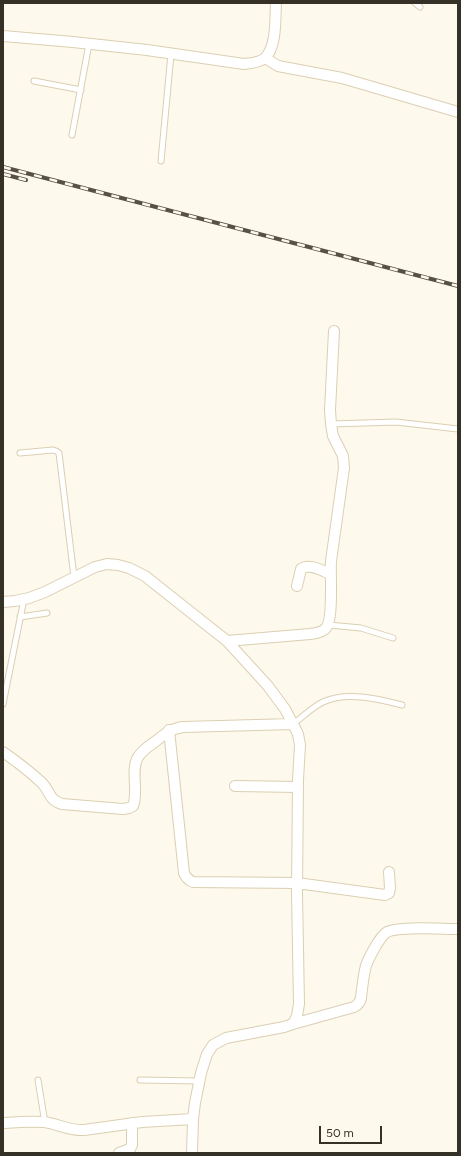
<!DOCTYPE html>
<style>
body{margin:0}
#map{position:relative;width:461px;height:1156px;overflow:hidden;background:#fef9ed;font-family:Figtree,sans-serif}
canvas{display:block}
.frame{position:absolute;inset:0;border:4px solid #363126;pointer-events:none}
.scale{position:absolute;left:319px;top:1126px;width:63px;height:18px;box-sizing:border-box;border:2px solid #363126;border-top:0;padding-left:5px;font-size:12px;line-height:14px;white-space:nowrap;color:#363126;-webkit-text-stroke:3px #fef9ed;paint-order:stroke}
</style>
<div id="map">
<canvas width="461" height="1156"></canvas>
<div class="frame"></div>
<div class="scale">50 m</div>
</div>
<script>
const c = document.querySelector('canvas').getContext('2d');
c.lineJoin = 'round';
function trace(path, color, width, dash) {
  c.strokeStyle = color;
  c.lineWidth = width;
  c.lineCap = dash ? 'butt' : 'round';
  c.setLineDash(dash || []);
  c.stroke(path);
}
const service = new Path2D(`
 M415 3 420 7
 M34 81 81 90
 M72 135 89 44
 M161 161 171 54
 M331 424 396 422 458 429
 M20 453 53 450 56 451 59 453 74 577
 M20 617 47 613
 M329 625 361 628 393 638
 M3 704 24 599
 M293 724C303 717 312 707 323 702 347 691 378 699 402 705
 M38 1080 45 1123
 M140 1080 199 1081`);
const minor = new Path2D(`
 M3 36 73 42 147 50 244 64C251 63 259 63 265 58 277 46 275 19 276 3
 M265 58 278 66 342 78 458 112
 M297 586 301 569C309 563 321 570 330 574
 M3 602 15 601 29 598 45 592 95 567 107 564 118 565 129 568 145 576 227 641 268 686 285 709 293 724 298 734 300 745 298 780 297 893 299 1004 297 1016 293 1024 284 1027 226 1038 213 1045 207 1054 201 1073 195 1103 193 1119 192 1153
 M227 641 310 634C315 633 321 633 325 629 334 622 330 573 331 561L344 468 343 456 333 436 331 424 330 410 334 331
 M169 730 184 873C186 878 188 880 193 882L297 883 385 895 389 893 390 888 389 872
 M3 752C16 761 29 771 41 782 51 791 47 799 62 804L123 809 129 808 133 806C139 791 130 771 138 757 142 751 150 745 156 741 166 733 170 729 183 727L293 724
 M235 786 298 787
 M293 1024 354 1007C358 1005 360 1003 361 998 362 989 363 979 365 970 366 962 380 936 387 932 400 926 441 929 458 929
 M3 1123C17 1122 30 1121 44 1122 58 1124 70 1131 84 1130L142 1122 193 1119
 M119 1153 130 1149 132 1145V1123`);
const rail = new Path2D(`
 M3 167 458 286
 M3 174 26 180`);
trace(service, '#dbcfb2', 7);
trace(minor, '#dbcfb2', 12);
trace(service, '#fff', 5);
trace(minor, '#fff', 10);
trace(rail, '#565146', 4);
trace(rail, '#fef9ed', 2.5, [8]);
</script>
